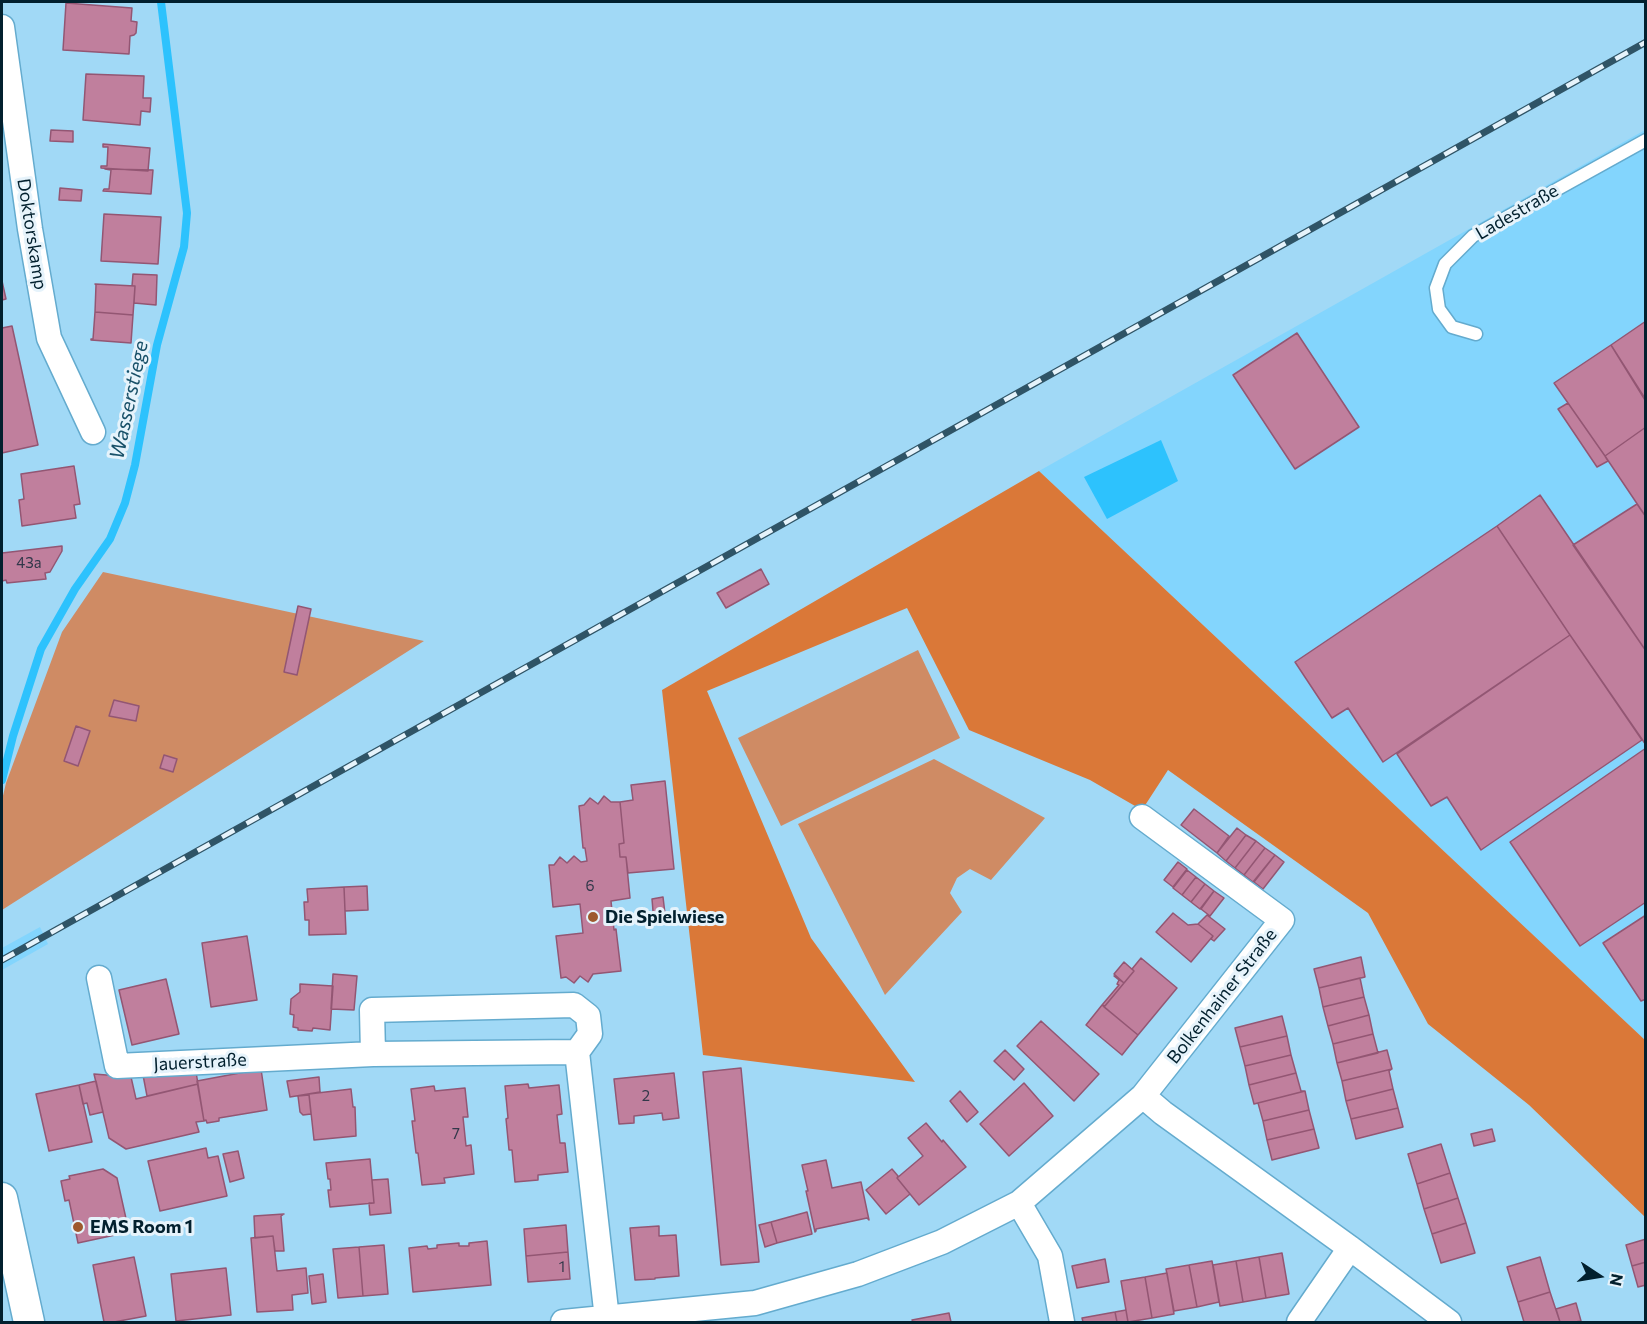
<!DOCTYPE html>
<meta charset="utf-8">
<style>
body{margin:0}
#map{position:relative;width:1647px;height:1324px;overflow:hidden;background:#a1d9f6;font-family:Commissioner,sans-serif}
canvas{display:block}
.frame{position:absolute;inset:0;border:3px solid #02202e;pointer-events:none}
.north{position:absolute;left:1569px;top:1246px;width:60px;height:60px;-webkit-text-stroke:4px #e6f3fb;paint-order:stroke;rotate:102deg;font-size:16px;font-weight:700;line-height:24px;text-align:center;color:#02202e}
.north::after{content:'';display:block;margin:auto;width:21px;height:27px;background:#02202e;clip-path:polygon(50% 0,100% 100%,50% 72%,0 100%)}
</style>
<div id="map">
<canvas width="1647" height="1324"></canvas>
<div class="frame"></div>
<div class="north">N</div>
</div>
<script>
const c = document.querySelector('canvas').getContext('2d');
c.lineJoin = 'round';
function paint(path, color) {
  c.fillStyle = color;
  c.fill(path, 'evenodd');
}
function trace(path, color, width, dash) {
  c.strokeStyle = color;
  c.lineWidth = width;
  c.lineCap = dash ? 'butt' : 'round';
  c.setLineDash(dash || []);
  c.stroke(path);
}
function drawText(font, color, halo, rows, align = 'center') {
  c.font = font + ' Commissioner,sans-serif';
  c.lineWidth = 6;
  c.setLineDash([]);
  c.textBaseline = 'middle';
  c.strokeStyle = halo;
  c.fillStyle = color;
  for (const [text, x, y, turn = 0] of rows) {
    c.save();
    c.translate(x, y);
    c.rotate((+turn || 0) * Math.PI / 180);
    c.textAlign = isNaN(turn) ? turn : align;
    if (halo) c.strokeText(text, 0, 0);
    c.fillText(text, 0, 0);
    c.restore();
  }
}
const built = new Path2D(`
 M1645 130V1040L1039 471Z
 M40 927 48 944 2 970V948Z`);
const green = new Path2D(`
 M103 572 424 641 2 910V800L6 783 62 632Z
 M918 650 960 738 781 826 738 738Z
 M934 759 1045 818 991 880 970 869 957 878 950 893 962 912 885 995 798 824Z`);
const forest = new Path2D(`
 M1039 471 1645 1040V1217L1529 1105 1428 1024 1368 913 1168 770 1142 810 1090 780 969 730 907 608 707 691 811 938 915 1082 703 1055 662 690Z`);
const water = new Path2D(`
 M1161 440 1178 481 1107 519 1084 477Z`);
const stream = new Path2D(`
 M2 780 13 736 41 649 75 589 110 539 125 503 135 465 157 345 184 247 187 213 161 2`);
const building = new Path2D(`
 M66 3 132 8 131 21 137 22 136 33 134 35 130 36 129 54 63 50Z
 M86 74 144 76 143 98H151L150 112 141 111 140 125 83 120Z
 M51 130 73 131V142L50 141Z
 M103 144 150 148 148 171 101 168V166H107L108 147H103Z
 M105 169 153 170 151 194 103 191 104 189H109L111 170Z
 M60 188 82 190 81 201 59 200Z
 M104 214 161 217 158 264 101 261Z
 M133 274 157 275 156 305 134 303 135 286H132Z
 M2 281 6 299 2 300Z
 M95 284 135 286 133 315 95 312 96 285Z
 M95 312 133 315 131 343 91 340V339H93Z
 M1646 321V399L1645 400 1611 345Z
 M12 326 38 445 2 453V328Z
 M1297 333 1359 427 1295 469 1233 375Z
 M1611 345 1646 400V427L1605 456 1554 383Z
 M1568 403 1605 456 1608 461 1597 467 1558 409Z
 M1646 427V517L1605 456Z
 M74 466 80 504 74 505 76 518 22 526 19 500 24 499 21 474Z
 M1540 495 1646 651V745L1570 635 1497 526Z
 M1637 504 1646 517V651L1573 545Z
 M1497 526 1570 635 1383 762 1348 708 1332 718 1295 662Z
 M62 546V551L50 572 45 573 46 579 7 583 6 580 2 581V553Z
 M761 569 769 584 726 608 717 593Z
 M298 606 311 609 297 675 284 672Z
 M1570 635 1642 740 1481 850 1447 797 1431 806 1397 754Z
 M114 700 139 706 136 721 109 716Z
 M76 726 90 731 78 766 64 761Z
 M1646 748V902L1580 946 1510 842Z
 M164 755 177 759 173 772 160 768Z
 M665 781 674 869 628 873 626 857H620L619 844 624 843 620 802 633 800 631 785Z
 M604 796 611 802H620L624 843 619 844 620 857H626L630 898 611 901 614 930 616 929 621 971 593 974 588 982 580 976 574 983 566 977 561 978 556 936 583 933 580 904 553 907 549 865H554L560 857 567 863 574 856 581 862 587 861 585 848H583L579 806 584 805 590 798 598 804Z
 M1194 809 1229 836 1217 853 1181 825Z
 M1237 828 1246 835 1226 861 1217 853Z
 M1246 835 1256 841 1235 868 1226 861Z
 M1256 841 1265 848 1244 875 1235 868Z
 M1265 848 1275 855 1253 882 1244 875Z
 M1275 855 1284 862 1263 889 1254 882Z
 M1178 862 1187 869 1173 887 1164 880Z
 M1187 870 1196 877 1182 895 1173 888Z
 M1196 877 1205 884 1191 902 1182 895Z
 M1205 884 1214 891 1200 909 1191 902Z
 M367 886 368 910 345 911 344 887Z
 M344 887 346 934 309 935V920H305L304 902H308L307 889Z
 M1214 891 1224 898 1210 916 1201 909Z
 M663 897 666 922 654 923 652 899Z
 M1173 913 1188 925 1198 924 1213 936 1191 962 1156 932Z
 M1207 915 1225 929 1214 941 1211 939 1213 936 1198 924Z
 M1646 915V999L1641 1001 1603 943Z
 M247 936 257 1000 211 1007 202 943Z
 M1361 957 1365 977 1319 988 1314 969Z
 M1141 958 1177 988 1138 1035 1104 1007 1134 971 1132 969Z
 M1124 962 1134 971 1124 983 1114 974Z
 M333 974 357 976 354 1010 331 1009Z
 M1114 976 1124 983 1105 1006 1102 1005 1119 985 1117 984 1119 980Z
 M1360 978 1364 997 1323 1007 1319 988Z
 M166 979 179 1034 132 1045 119 990Z
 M300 984 333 986 330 1030 313 1028 312 1031 298 1030V1028L293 1027 294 1015 290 1014 291 999 300 992Z
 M1364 997 1369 1015 1328 1026 1323 1007Z
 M1102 1005 1138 1035 1122 1055 1086 1025Z
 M1369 1015 1373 1034 1333 1044 1328 1026Z
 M1282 1016 1287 1036 1240 1047 1235 1028Z
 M1041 1021 1099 1074 1074 1101 1017 1046Z
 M1373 1034 1378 1053 1337 1063 1333 1044Z
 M1287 1036 1291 1055 1245 1066 1240 1047Z
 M1005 1050 1024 1069 1014 1080 994 1061Z
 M1387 1050 1392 1069 1342 1081 1337 1063Z
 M1291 1055 1296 1073 1249 1085 1245 1066Z
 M741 1068 759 1262 721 1265 703 1072Z
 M261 1069 267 1110 219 1118V1121L207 1123 206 1120 204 1121 197 1081Z
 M1392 1069 1389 1071 1393 1089 1346 1101 1342 1081Z
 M196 1072 198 1084 147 1096 143 1075Z
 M674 1073 679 1118 663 1120 662 1113 634 1116V1123L619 1124 614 1079Z
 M1296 1073 1301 1091H1305L1254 1104 1249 1085Z
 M94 1074 131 1077 136 1099 198 1084 204 1121 196 1122 199 1132 126 1149 109 1138Z
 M319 1077 320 1092 290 1097 287 1081Z
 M96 1081 103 1112 90 1115 87 1103 83 1104 79 1085Z
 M1024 1083 1053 1116 1009 1156 980 1124Z
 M528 1084 529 1088 559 1085 562 1114 557 1115 560 1143H565L568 1172 538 1175V1180L515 1182 512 1150H509L506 1119 508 1118 505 1086Z
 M79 1085 92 1142 49 1151 36 1094Z
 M434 1086 435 1091 465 1088 468 1117H463L466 1146 471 1145 474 1174 444 1178 445 1183 422 1185 418 1153H416L412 1121H415L411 1089Z
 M351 1089 353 1107H355L356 1136 314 1140 309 1094Z
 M1393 1089 1398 1108 1351 1119 1346 1101Z
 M960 1091 978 1112 967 1122 950 1101Z
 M1305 1091 1309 1110 1263 1121 1258 1103Z
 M309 1095 311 1114 303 1115 300 1112 298 1096Z
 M1398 1108 1403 1127 1356 1139 1351 1119Z
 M1309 1110 1314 1129 1267 1140 1263 1121Z
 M926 1123 942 1142 943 1140 966 1167 919 1205 897 1178 923 1156 908 1138Z
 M1314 1129 1319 1148 1272 1160 1267 1140Z
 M1492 1129 1495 1141 1474 1146 1471 1134Z
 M1441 1144 1450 1173 1417 1184 1408 1154Z
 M206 1148 208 1158 218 1156 227 1196 160 1211 148 1161Z
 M238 1151 244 1178 230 1182 223 1154Z
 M370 1159 374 1203 330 1207 328 1190H331L330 1179H328L326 1163Z
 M826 1160 832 1188 861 1182 869 1220 867 1218 816 1229V1231L815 1232 806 1191H808L802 1165Z
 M103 1169 117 1178 129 1232 78 1243 69 1200 65 1201 61 1181 70 1179 69 1176Z
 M892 1169 898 1176 897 1178 910 1194 886 1214 866 1190Z
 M1450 1173 1458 1198 1424 1209 1417 1184Z
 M388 1179 391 1213 370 1215 369 1203H374L372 1180Z
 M1458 1198 1466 1223 1432 1234 1424 1209Z
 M807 1212 812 1234 777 1243 771 1222Z
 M284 1214 281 1216 284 1251H275L273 1236 255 1238 254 1216Z
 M771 1222 777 1243 765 1247 759 1225Z
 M1466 1223 1475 1253 1441 1263 1432 1234Z
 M566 1225 568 1252 526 1256 524 1229Z
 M659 1226V1236L676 1235 679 1276 655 1278V1279L635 1280 630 1228Z
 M273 1236 277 1271 306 1268 308 1293 292 1295 293 1310 257 1312 251 1238Z
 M1646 1239V1262L1632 1266 1626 1245Z
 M487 1241 491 1285 413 1292 409 1248 427 1246 428 1249 437 1248V1245L459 1243V1246H469V1243Z
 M384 1245 388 1294 363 1296 359 1247Z
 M359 1247 363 1296 338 1298 333 1249Z
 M568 1252 570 1279 528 1282 526 1256Z
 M1282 1253 1289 1294 1266 1298 1259 1257Z
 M134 1257 146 1316 114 1322H104L93 1265Z
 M1259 1257 1266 1298 1243 1302 1236 1261Z
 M1540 1257 1550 1292 1518 1302 1507 1267Z
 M1105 1259 1109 1282 1077 1288 1072 1266Z
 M1212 1261 1219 1302 1197 1307 1189 1265Z
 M1236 1261 1243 1302 1220 1306 1213 1265Z
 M1646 1262V1285L1638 1287 1632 1266Z
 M1189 1265 1197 1307 1174 1311 1166 1269Z
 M226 1268 231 1315 176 1321 171 1274Z
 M1167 1273 1174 1314 1152 1318 1145 1277Z
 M323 1274 326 1302 312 1304 309 1276Z
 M1145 1277 1152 1318 1128 1322 1121 1281Z
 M1550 1292 1560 1322H1524L1518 1302Z
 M1576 1303 1581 1321 1575 1322H1560L1556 1309Z
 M1126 1310 1128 1322H1117L1115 1312Z
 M1115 1312 1117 1322H1083L1082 1318Z
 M949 1313 951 1322H913L912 1320Z`);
const service = new Path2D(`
 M1476 334 1452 327 1439 309 1436 288 1445 264 1473 236 1646 140`);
const minor = new Path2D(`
 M2 27 30 229 49 338 93 432
 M1142 817 1282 920 1143 1096
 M99 978 117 1066 373 1054
 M577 1052 373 1054 372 1010 574 1005 588 1016 590 1034 577 1052 607 1319
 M1019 1203 1050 1256 1062 1322
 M563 1322 755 1303 858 1274 942 1242 1019 1203 1143 1096 1163 1113 1350 1248 1449 1322
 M1299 1322 1350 1248`);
const tertiary = new Path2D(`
 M2 1198 29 1322`);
const rail = new Path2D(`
 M2 960 1646 42`);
const markers = [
 [593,917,6,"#9e592d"],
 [78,1227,6,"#9e592d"]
];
const numberNames = [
 ["43a",29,563],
 ["6",590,886],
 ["2",646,1096],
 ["7",456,1134],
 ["1",562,1267]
];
const streetNames = [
 ["Ladestraße",1517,212,-30],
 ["Doktorskamp",32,234,81],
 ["Bolkenhainer Straße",1222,996,-52],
 ["Jauerstraße",200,1062,-3]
];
const poiNames = [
 ["Die Spielwiese",605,917],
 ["EMS Room 1",90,1227]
];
const waterNames = [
 ["Wasserstiege",129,400,-78]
];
paint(built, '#83d5fd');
paint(green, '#cf8b64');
paint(forest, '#da7838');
paint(water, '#2dc2fd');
trace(stream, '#2dc2fd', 8);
paint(building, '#c07f9d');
trace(building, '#935673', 1.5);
trace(service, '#64abce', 15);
trace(minor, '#64abce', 27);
trace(tertiary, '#64abce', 33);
trace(service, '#fff', 12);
trace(minor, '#fff', 24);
trace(tertiary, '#fff', 30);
trace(rail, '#2f5466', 7);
trace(rail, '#e6f3fb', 4.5, [14]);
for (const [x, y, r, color] of markers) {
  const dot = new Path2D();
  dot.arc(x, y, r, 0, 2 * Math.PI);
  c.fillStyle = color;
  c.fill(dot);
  trace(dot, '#e6f3fb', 2);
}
drawText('15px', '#32384a', null, numberNames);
drawText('18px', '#02202e', '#e6f3fb', streetNames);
drawText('bold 18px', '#02202e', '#e6f3fb', poiNames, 'left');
drawText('italic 20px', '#195169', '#e6f3fb', waterNames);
</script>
